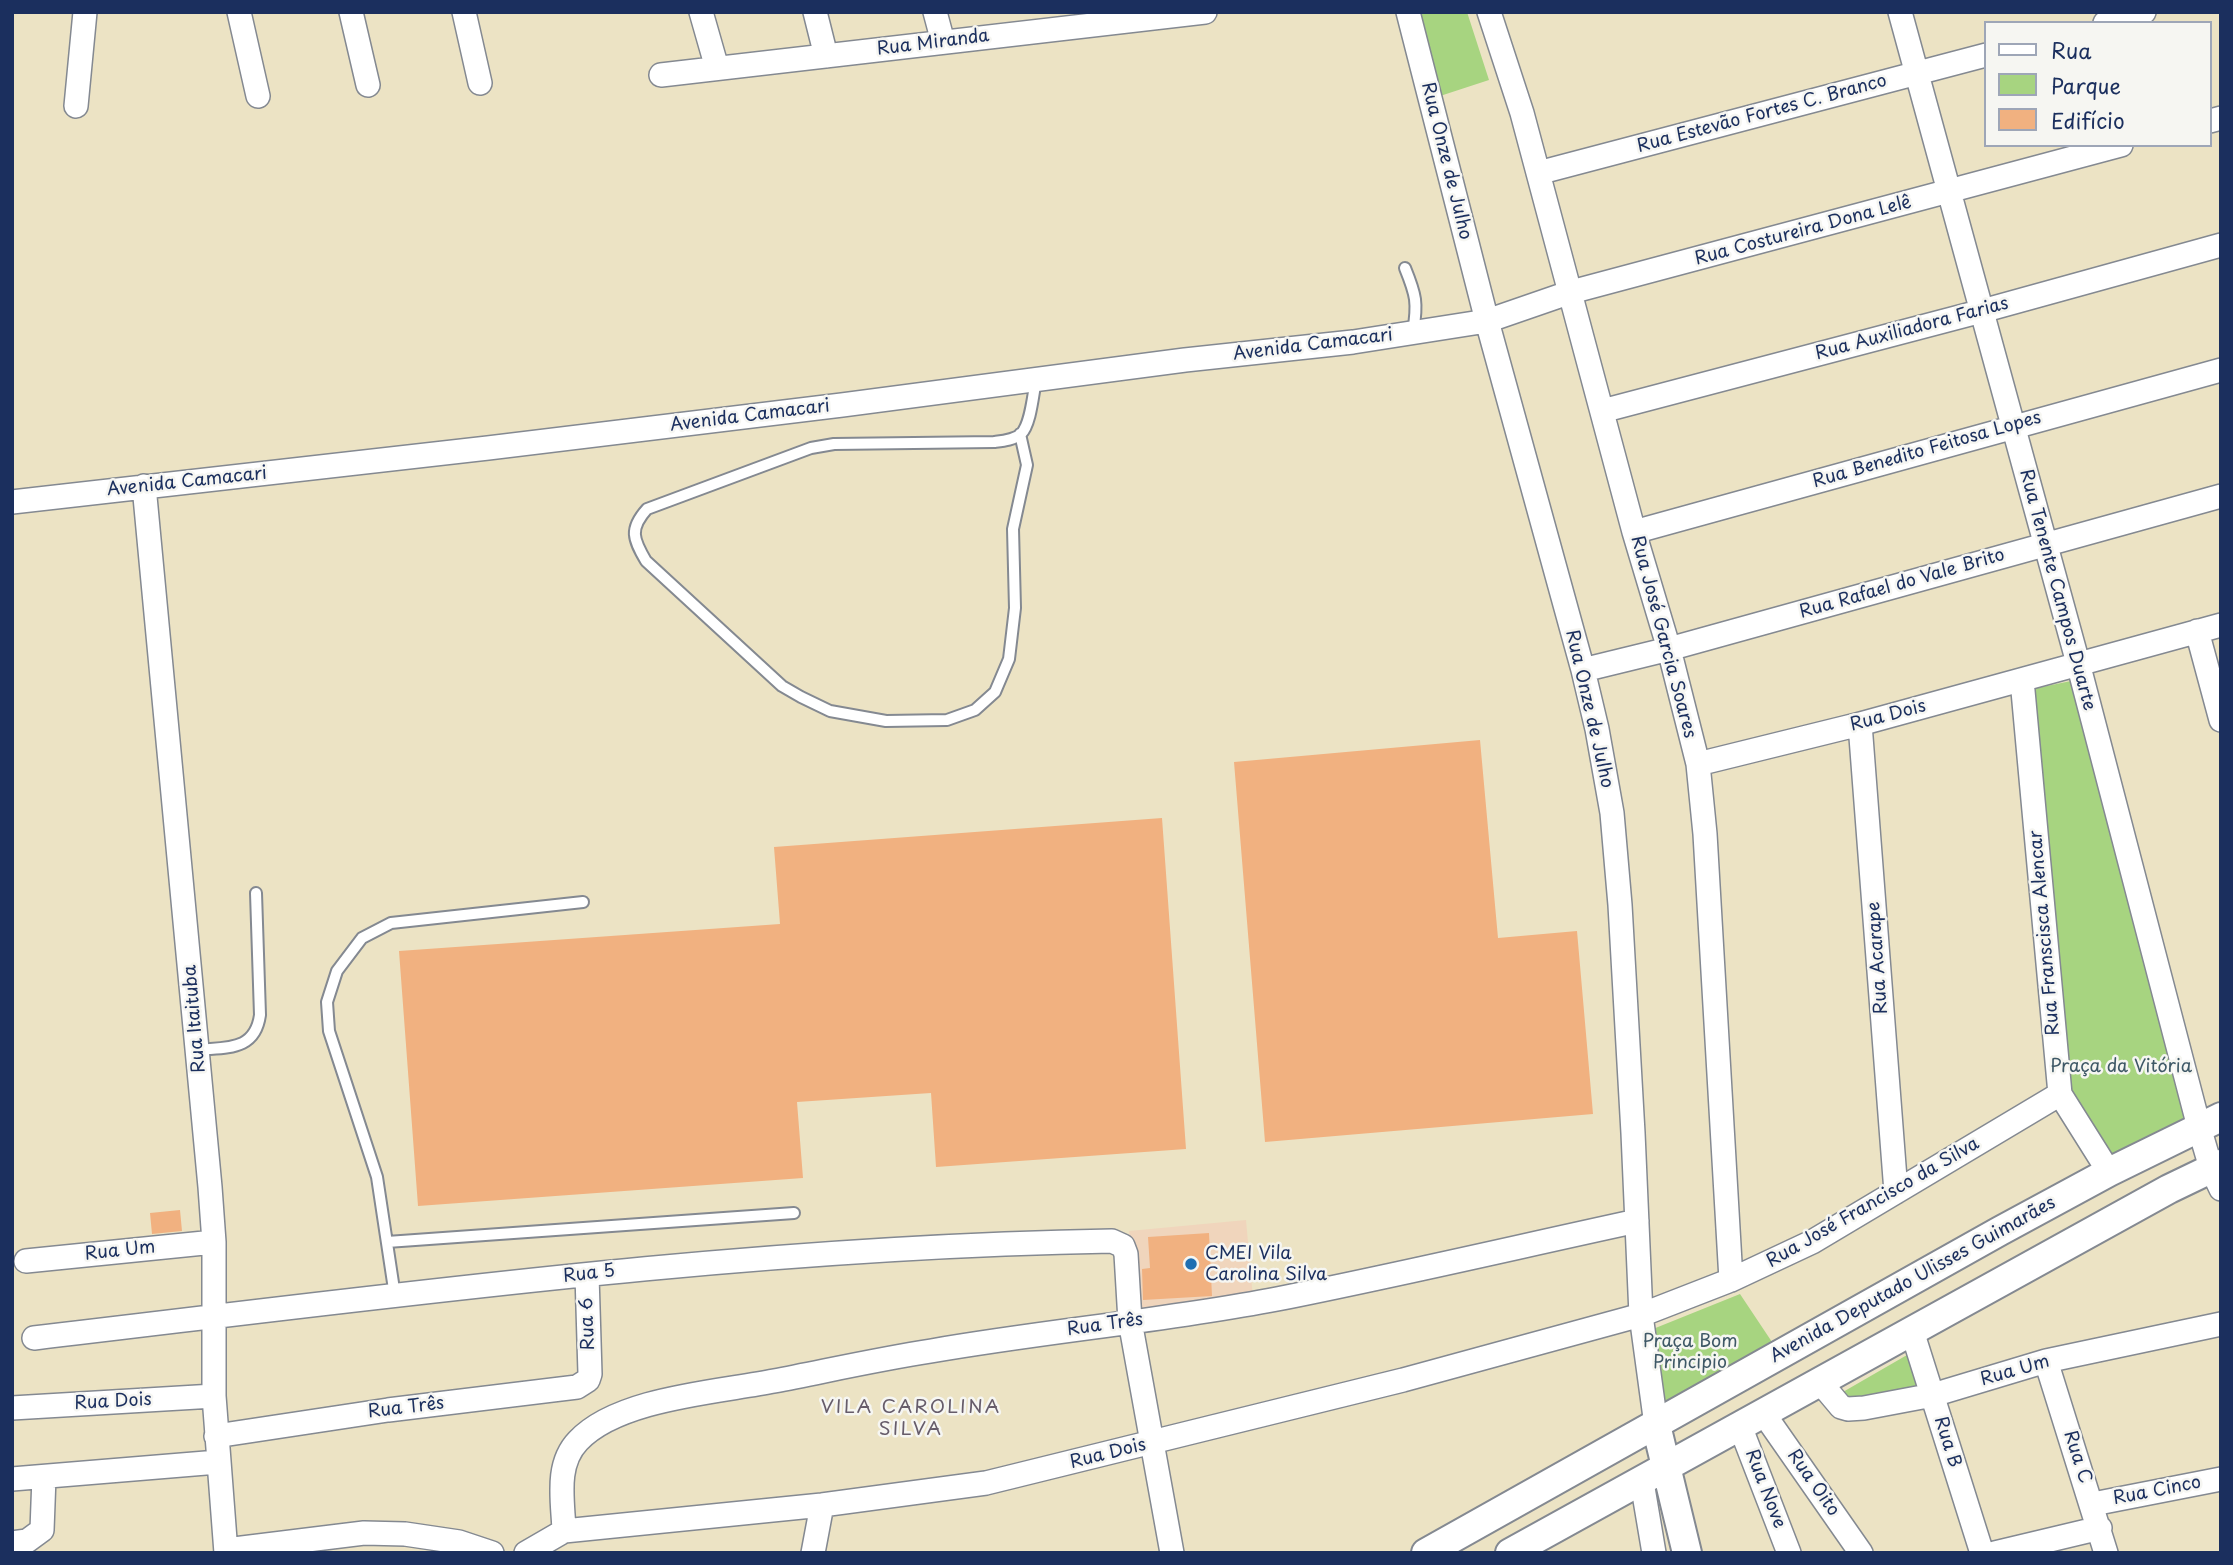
<!DOCTYPE html>
<meta charset="utf-8">
<style>
body{margin:0}
#map{position:relative;width:2233px;height:1565px;overflow:hidden;background:#ece3c4;font-family:"Playpen Sans",sans-serif}
canvas{display:block}
.frame{position:absolute;inset:0;border:14px solid #1b2f5e;pointer-events:none}
.legend{position:absolute;left:1984px;top:21px;width:228px;height:126px;box-sizing:border-box;background:#f6f6f2;border:2px solid #9ea6b7;margin:0;padding:9px 12px;list-style:none;font-size:21px;color:#1b2f5e}
.legend li{display:flex;align-items:center;gap:14px;height:35px}
.legend b{width:35px;border:2px solid #9ea6b7}
</style>
<div id="map">
<canvas width="2233" height="1565"></canvas>
<div class="frame"></div>
<ul class="legend">
<li><b style="height:9px;background:#fff"></b>Rua</li>
<li><b style="height:19px;background:#a7d480"></b>Parque</li>
<li><b style="height:19px;background:#f1b180"></b>Edifício</li>
</ul>
</div>
<script>
const c = document.querySelector('canvas').getContext('2d');
c.lineJoin = 'round';
function paint(path, color) {
  c.fillStyle = color;
  c.fill(path, 'evenodd');
}
function trace(path, color, width, dash) {
  c.strokeStyle = color;
  c.lineWidth = width;
  c.lineCap = dash ? 'butt' : 'round';
  c.setLineDash(dash || []);
  c.stroke(path);
}
function drawText(font, color, halo, rows, align = 'center') {
  c.font = font + ' "Playpen Sans",sans-serif';
  c.lineWidth = 5;
  c.setLineDash([]);
  c.textBaseline = 'middle';
  c.strokeStyle = halo;
  c.fillStyle = color;
  for (const [text, x, y, turn = 0] of rows) {
    c.save();
    c.translate(x, y);
    c.rotate((+turn || 0) * Math.PI / 180);
    c.textAlign = isNaN(turn) ? turn : align;
    if (halo) c.strokeText(text, 0, 0);
    c.fillText(text, 0, 0);
    c.restore();
  }
}
const built = new Path2D(`
 M1246 1220 1253 1298 1137 1309 1129 1231Z`);
const green = new Path2D(`
 M1416 12H1467L1489 80 1437 97Z
 M2076 680 2190 1117 2116 1159 2067 1087 2032 689Z
 M1740 1294 1776 1348 1660 1407 1648 1331Z
 M1907 1355 1920 1394 1859 1404 1836 1396Z`);
const building = new Path2D(`
 M1480 740 1498 938 1577 931 1593 1114 1265 1142 1234 762Z
 M1162 818 1186 1149 936 1167 931 1093 797 1102 803 1178 418 1206 399 951 780 924 774 847Z
 M180 1210 182 1231 152 1234 150 1213Z
 M1209 1233 1212 1296 1143 1300 1142 1269 1150 1268 1148 1237Z`);
const service = new Path2D(`
 M1405 268C1416 295 1418 303 1413 332
 M1020 434 1027 465 1013 529 1015 608 1009 659 995 692 975 710 947 720 886 721 830 711 801 697 782 686 646 561C633 539 629 529 647 509L811 448 834 444 994 442C1002 441 1014 440 1021 434 1031 424 1033 394 1036 380
 M198 1050C227 1047 255 1051 260 1015L256 893
 M387 1242 794 1213
 M395 1296 377 1177 329 1031 327 1002 337 971 362 938 391 923 583 902`);
const minor = new Path2D(`
 M239 12 258 96
 M351 12 368 85
 M464 12 480 83
 M701 12 717 68
 M815 12 826 56
 M935 12 943 42
 M1408 12 1487 321 1583 670 1597 729 1612 813 1620 905 1633 1133 1641 1315 1656 1425
 M1489 12 1522 113 1634 532 1669 649 1698 764 1705 834 1731 1280
 M1900 12 2078 663 2199 1127 2211 1168 2221 1189
 M2105 23 2144 12
 M661 75 1205 12
 M76 106 85 12
 M2210 121 2221 118
 M1538 173 1986 55
 M1602 411 1982 311 2221 245
 M144 486 210 1187 214 1242V1396L226 1553
 M12 502 488 448 842 405 1185 360 1353 342 1487 321 1571 292 2121 145
 M1634 532 2221 370
 M2197 631 2221 720
 M1583 670 1669 649 2221 496
 M2022 680 2060 1094 2109 1172
 M1860 724 1896 1192
 M1698 764 1860 724 2221 625
 M26 1261 214 1242
 M1912 1331 1982 1553
 M34 1338C392 1296 751 1247 1112 1241L1123 1246 1126 1254 1130 1321 1172 1553
 M2046 1361 2106 1553
 M1820 1382 1841 1407 1848 1409 1864 1408 1933 1395 2046 1361 2221 1324
 M12 1408 214 1396
 M1764 1414 1861 1553
 M1740 1426 1789 1553
 M216 1436 388 1410 577 1387 588 1380 590 1374 587 1275
 M12 1479 218 1462
 M1642 1482 1654 1553
 M2093 1504 2221 1479
 M564 1531C563 1501 555 1465 578 1441 618 1398 719 1392 774 1381 826 1371 879 1359 931 1351 1046 1331 1163 1321 1277 1299 1398 1275 1517 1247 1637 1221
 M12 1543 27 1541 42 1530 44 1477
 M226 1550 364 1533 405 1534 459 1542 492 1553
 M526 1553 564 1531 822 1505 986 1483 1403 1380 1641 1315 1731 1280 1812 1242 2060 1094
 M813 1553 822 1505
 M1995 1553 2100 1528`);
const tertiary = new Path2D(`
 M1656 1425 1687 1553
 M1426 1553 2000 1231 2109 1172 2221 1117
 M1510 1553 2169 1189 2221 1164`);
const markers = [
 [1191,1264,7,"#1f6fb2"]
];
const streetNames = [
 ["Rua Miranda",933,43,-7],
 ["Rua Estevão Fortes C. Branco",1762,114,-15],
 ["Rua Onze de Julho",1446,161,76],
 ["Rua Costureira Dona Lelê",1803,231,-15],
 ["Rua Auxiliadora Farias",1912,329,-15],
 ["Avenida Camacari",1313,345,-7],
 ["Avenida Camacari",750,416,-7],
 ["Rua Benedito Feitosa Lopes",1927,450,-16],
 ["Avenida Camacari",187,482,-6],
 ["Rua Rafael do Vale Brito",1902,584,-16],
 ["Rua Tenente Campos Duarte",2057,590,75],
 ["Rua José Garcia Soares",1663,637,75],
 ["Rua Onze de Julho",1589,709,77],
 ["Rua Dois",1888,716,-15],
 ["Rua Franscisca Alencar",2045,933,-95],
 ["Rua Acarape",1878,958,-94],
 ["Rua Itaituba",195,1019,-95],
 ["Rua José Francisco da Silva",1873,1203,-30],
 ["Rua Um",120,1251,-6],
 ["Rua 5",589,1274,-7],
 ["Avenida Deputado Ulisses Guimarães",1913,1280,-29],
 ["Rua 6",588,1324,-92],
 ["Rua Três",1105,1325,-8],
 ["Rua Um",2015,1371,-16],
 ["Rua Dois",113,1402,-3],
 ["Rua Três",406,1408,-7],
 ["Rua B",1947,1442,73],
 ["Rua Dois",1108,1454,-14],
 ["Rua C",2077,1457,72],
 ["Rua Oito",1813,1483,55],
 ["Rua Nove",1765,1489,69],
 ["Rua Cinco",2157,1491,-11]
];
const parkNames = [
 ["Praça da Vitória",2121,1067],
 ["Praça Bom",1690,1342],
 ["Principio",1690,1363]
];
const poiNames = [
 ["CMEI Vila",1205,1254],
 ["Carolina Silva",1205,1275]
];
const neighbourhoodNames = [
 ["VILA CAROLINA",911,1408],
 ["SILVA",911,1430]
];
paint(built, '#f0d5bc');
paint(green, '#a7d480');
paint(building, '#f1b180');
trace(service, '#848991', 14);
trace(minor, '#848991', 26);
trace(tertiary, '#848991', 32);
trace(service, '#fff', 10);
trace(minor, '#fff', 23);
trace(tertiary, '#fff', 28);
for (const [x, y, r, color] of markers) {
  const dot = new Path2D();
  dot.arc(x, y, r, 0, 2 * Math.PI);
  c.fillStyle = color;
  c.fill(dot);
  trace(dot, '#f6f6f2', 2.5);
}
drawText('18px', '#1b2f5e', '#f6f6f2', streetNames);
drawText('18px', '#3e5866', '#f6f6f2', parkNames);
drawText('18px', '#1b2f5e', '#f6f6f2', poiNames, 'left');
c.letterSpacing = '2px';
drawText('19px', '#665c6a', '#f6f6f2', neighbourhoodNames);
c.letterSpacing = '0px';
</script>
